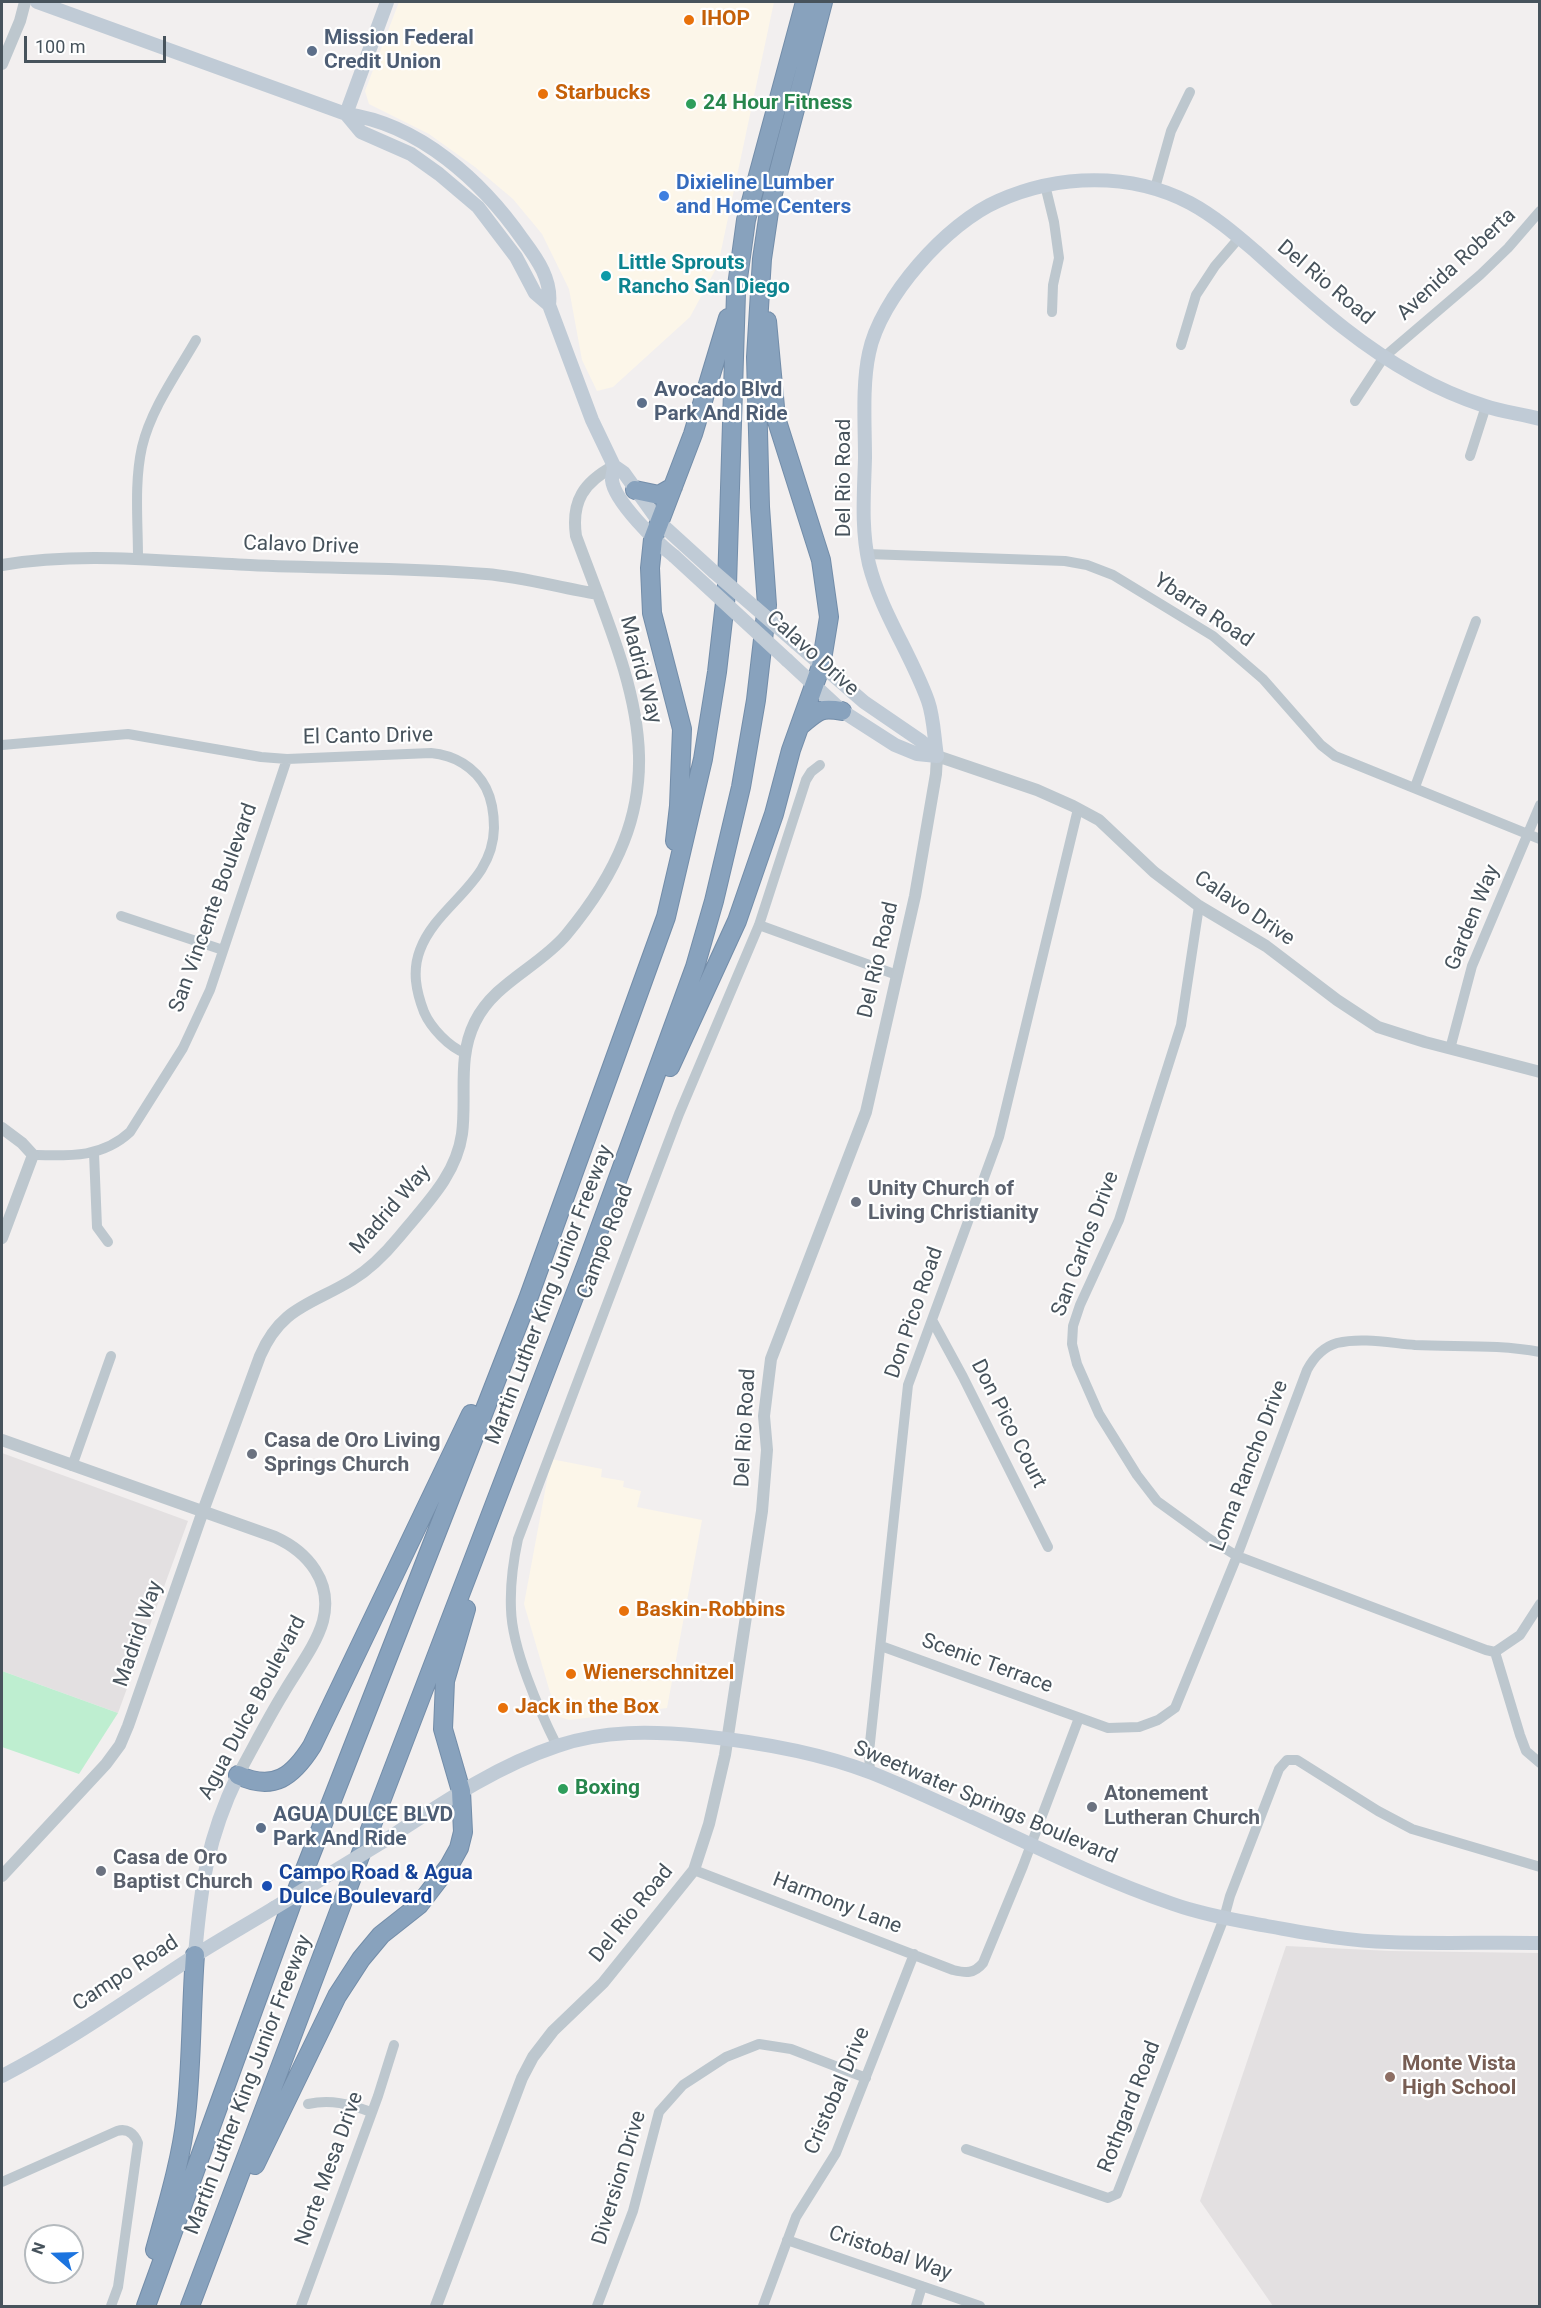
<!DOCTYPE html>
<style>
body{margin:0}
#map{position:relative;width:1541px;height:2308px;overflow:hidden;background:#f2efef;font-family:Roboto,sans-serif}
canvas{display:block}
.frame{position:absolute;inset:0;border:3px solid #47535c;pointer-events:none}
.north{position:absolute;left:24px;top:2224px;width:60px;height:60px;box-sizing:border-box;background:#fff;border:2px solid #b5babe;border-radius:50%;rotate:290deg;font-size:16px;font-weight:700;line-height:24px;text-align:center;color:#47535c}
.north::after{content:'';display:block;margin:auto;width:21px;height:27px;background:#1c74df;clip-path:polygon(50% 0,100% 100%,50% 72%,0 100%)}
.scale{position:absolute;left:24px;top:36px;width:142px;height:27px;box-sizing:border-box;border:3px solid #47535c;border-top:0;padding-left:8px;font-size:18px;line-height:21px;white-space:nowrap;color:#47535c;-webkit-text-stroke:4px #fff;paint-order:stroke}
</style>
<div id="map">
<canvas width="1541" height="2308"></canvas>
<div class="frame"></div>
<div class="north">N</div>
<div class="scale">100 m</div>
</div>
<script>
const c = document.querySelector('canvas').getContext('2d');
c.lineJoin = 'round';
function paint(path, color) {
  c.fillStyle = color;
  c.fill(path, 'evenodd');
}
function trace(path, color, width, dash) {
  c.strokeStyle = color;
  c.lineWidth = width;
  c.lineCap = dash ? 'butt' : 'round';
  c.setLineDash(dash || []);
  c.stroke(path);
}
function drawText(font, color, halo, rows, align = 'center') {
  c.font = font + ' Roboto,sans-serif';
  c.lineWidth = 4.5;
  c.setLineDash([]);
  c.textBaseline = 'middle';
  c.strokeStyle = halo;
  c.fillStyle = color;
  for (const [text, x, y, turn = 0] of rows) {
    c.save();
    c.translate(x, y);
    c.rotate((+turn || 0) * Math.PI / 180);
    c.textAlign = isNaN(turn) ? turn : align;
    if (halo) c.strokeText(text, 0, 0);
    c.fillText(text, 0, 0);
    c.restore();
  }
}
const commercial = new Path2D(`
 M399 2H774L718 265 690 317 613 387 597 391 582 360 569 289 542 234 513 199 475 167 429 134 369 104 365 91Z
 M551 1459 602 1469 601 1477 624 1481 623 1487 641 1491 637 1507 702 1520 667 1708 569 1720 557 1716 524 1604Z`);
const education = new Path2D(`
 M2 1453 188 1521 118 1713 2 1671Z
 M1286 1946 1391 1951 1539 1953V2306H1273L1200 2201Z`);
const green = new Path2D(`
 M2 1671 118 1713 79 1774 2 1747Z`);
const minor = new Path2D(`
 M1045 185 1054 222 1059 258 1053 285 1052 312
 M1155 188 1171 131 1190 92
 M1181 345 1196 295 1215 266 1239 238
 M1355 401 1384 357 1480 275 1508 248 1540 211
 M1470 456 1486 406
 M867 554 1065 561 1087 565 1113 575 1213 636 1263 679 1321 745 1335 756 1540 839
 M138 558C138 521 134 483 142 447 151 409 177 373 196 340
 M2 745 128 734 261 757 287 759 431 753C454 755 475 767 486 788 492 800 494 814 494 828 493 884 437 904 420 950 412 971 416 991 424 1012 431 1028 449 1047 465 1053
 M1415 787 1476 621
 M1199 906 1181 1025 1119 1220 1080 1305 1073 1326 1072 1344 1077 1364 1099 1414 1137 1475 1157 1501 1211 1540 1237 1556 1486 1650 1495 1652 1520 1635 1540 1604
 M121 916 223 950
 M759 925 897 975
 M1450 1049 1472 966 1540 805
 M94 1153 97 1227 108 1242
 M33 1155C69 1156 102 1158 130 1132L183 1048 210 990 287 759
 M932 1320 963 1377 1048 1547
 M72 1466 111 1356
 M881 1646 1108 1728 1139 1727 1158 1720 1175 1708 1237 1556 1307 1370C1314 1357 1323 1347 1337 1343 1362 1337 1390 1343 1415 1345 1457 1347 1498 1344 1540 1352
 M1495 1652 1520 1735 1526 1751 1540 1763
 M557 1746C539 1710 512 1649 511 1609 510 1586 513 1562 518 1539L679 1114 759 925 806 780 811 772 820 765
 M870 1773 869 1752 908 1385 999 1137 1078 809
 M694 1870 953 1970C966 1973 974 1974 983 1963L1023 1866 1079 1718
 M308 2104C331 2099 349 2104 371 2112
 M966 2149 1108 2198 1117 2194 1224 1918 1230 1896 1279 1769 1287 1760H1297L1378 1811 1412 1829 1540 1867
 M2 2182 117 2131C127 2128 134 2133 138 2143L118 2287 111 2306
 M787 2240 980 2306
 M301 2306 378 2096 394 2045
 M597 2306 633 2211 659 2112 683 2085 726 2057 759 2044 791 2049 866 2078
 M763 2306 796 2217 836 2153 914 1954
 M916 2306 922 2286`);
const tertiary = new Path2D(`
 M2 64 20 21 25 2
 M2 565C85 551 167 562 250 565 329 569 408 567 486 574 524 577 560 588 598 594
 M2 1128 22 1143 33 1155 2 1238
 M2 1440 275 1537C308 1552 333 1582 323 1621 316 1646 296 1671 283 1694 267 1720 253 1748 238 1775
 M2 1876 106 1764 120 1745 128 1726 203 1511 260 1356C281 1307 311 1305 352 1280 370 1269 385 1254 399 1237 425 1205 456 1176 462 1134 467 1096 457 1058 475 1022 494 983 539 967 566 935 687 790 634 693 576 536 571 501 584 482 614 466
 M436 2306 522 2078 533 2057 553 2031 603 1983 694 1870 709 1824 725 1755 762 1511 767 1450 764 1416 771 1359 866 1112 915 896 936 774 937 756 1037 790 1073 806 1099 820 1154 872 1199 906 1266 946 1337 1000 1378 1027 1425 1042 1540 1072`);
const secondary = new Path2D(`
 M37 2 346 114C419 124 482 181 523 240 538 260 552 280 549 305L592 420 614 466 624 473 659 522 714 572
 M346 114 361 132 411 154 439 174 478 207 516 257 535 293 549 305
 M346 114 387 2
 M614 466C614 470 612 476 612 480 614 501 657 543 674 556
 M796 643 864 702 921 741 937 756
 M787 660 842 711 895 745 917 754 937 756
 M937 756C934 738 934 718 928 701 911 654 881 612 869 564 861 529 864 494 865 458 865 425 862 385 869 353 880 298 947 223 998 201 1058 174 1131 172 1190 203 1214 216 1234 233 1255 251 1284 277 1313 304 1344 328 1386 361 1435 390 1485 406 1503 412 1522 414 1540 419
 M392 1836C444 1802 497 1766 557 1746 604 1730 652 1731 701 1736 758 1742 818 1752 872 1773 974 1814 1069 1868 1173 1904 1204 1915 1236 1920 1267 1926 1307 1933 1347 1941 1388 1942 1438 1944 1489 1942 1540 1943
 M195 1955C201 1885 207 1839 238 1775
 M2 2076C70 2041 131 1997 196 1955 221 1939 248 1924 274 1908`);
const motorway = new Path2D(`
 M635 490 659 495 673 487
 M800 726C818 711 819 707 842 711
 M675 841 679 806 682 729 652 613 650 568 653 539 693 434 728 318
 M670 1067 737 921 774 814 791 750 821 666 829 617 821 560 776 418 767 321
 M238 1775C274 1792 293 1776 312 1746L471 1414
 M255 2165 337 1996 361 1959 381 1935 419 1905 449 1866 459 1848 463 1832 461 1791 443 1729 445 1681 466 1609
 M155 2250C167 2206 181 2161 186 2116 192 2062 191 2009 195 1955
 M146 2306 293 1900 528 1299 666 917 703 759 717 672 727 585 736 293 746 220 805 2
 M190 2306 363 1848 587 1263 695 967 714 901 741 787 756 700 767 605 760 507 756 357 762 259 770 205 823 2`);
const secondaryBridge = new Path2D(`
 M674 556 787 660
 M714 572 796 643
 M274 1908 392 1836`);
const markers = [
 [689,20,6,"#e8710a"],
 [312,51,6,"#5c6f8a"],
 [543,94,6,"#e8710a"],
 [691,104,6,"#2e9e5b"],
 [664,196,6,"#3f7fe0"],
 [606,276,6,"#0f9aa8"],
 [642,403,6,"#5c6f8a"],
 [856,1202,6,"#6b7280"],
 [252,1454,6,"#6b7280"],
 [624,1611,6,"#e8710a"],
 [571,1674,6,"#e8710a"],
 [503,1708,6,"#e8710a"],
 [563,1789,6,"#2e9e5b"],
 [1092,1807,6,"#6b7280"],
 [261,1828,6,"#5c6f8a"],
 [101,1871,6,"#6b7280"],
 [267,1886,6,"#1a4fb4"],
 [1390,2077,6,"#8d6e63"]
];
const foodNames = [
 ["IHOP",701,20],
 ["Starbucks",555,94],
 ["Baskin-Robbins",636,1611],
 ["Wienerschnitzel",583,1674],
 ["Jack in the Box",515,1708]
];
const serviceNames = [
 ["Mission Federal",324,39],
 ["Credit Union",324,63],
 ["Avocado Blvd",654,391],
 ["Park And Ride",654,415],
 ["AGUA DULCE BLVD",273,1816],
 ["Park And Ride",273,1840]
];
const leisureNames = [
 ["24 Hour Fitness",703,104],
 ["Boxing",575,1789]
];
const shopNames = [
 ["Dixieline Lumber",676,184],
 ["and Home Centers",676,208]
];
const cultureNames = [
 ["Little Sprouts",618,264],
 ["Rancho San Diego",618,288]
];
const streetNames = [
 ["Avenida Roberta",1457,265,-43],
 ["Del Rio Road",1325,283,40],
 ["Del Rio Road",845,478,-90],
 ["Calavo Drive",301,546,2],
 ["Ybarra Road",1203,611,34],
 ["Calavo Drive",812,654,42],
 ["Madrid Way",640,670,75],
 ["El Canto Drive",368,737,-1],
 ["San Vincente Boulevard",214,908,-70],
 ["Calavo Drive",1244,909,34],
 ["Garden Way",1473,918,-68],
 ["Del Rio Road",879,960,-77],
 ["Madrid Way",391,1210,-49],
 ["Campo Road",606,1242,-69],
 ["San Carlos Drive",1086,1244,-69],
 ["Martin Luther King Junior Freeway",550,1295,-69],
 ["Don Pico Road",915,1313,-71],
 ["Don Pico Court",1008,1424,63],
 ["Del Rio Road",746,1428,-87],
 ["Loma Rancho Drive",1250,1466,-69],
 ["Madrid Way",139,1634,-71],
 ["Scenic Terrace",987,1664,20],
 ["Agua Dulce Boulevard",253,1708,-62],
 ["Sweetwater Springs Boulevard",985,1803,23],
 ["Harmony Lane",837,1904,21],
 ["Del Rio Road",632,1914,-51],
 ["Campo Road",126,1974,-33],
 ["Martin Luther King Junior Freeway",249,2085,-69],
 ["Cristobal Drive",838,2091,-67],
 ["Rothgard Road",1130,2107,-69],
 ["Norte Mesa Drive",330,2169,-70],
 ["Diversion Drive",620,2178,-73],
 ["Cristobal Way",890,2254,19]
];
const worshipNames = [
 ["Unity Church of",868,1190],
 ["Living Christianity",868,1214],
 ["Casa de Oro Living",264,1442],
 ["Springs Church",264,1466],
 ["Atonement",1104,1795],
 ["Lutheran Church",1104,1819],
 ["Casa de Oro",113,1859],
 ["Baptist Church",113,1883]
];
const transitNames = [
 ["Campo Road & Agua",279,1874],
 ["Dulce Boulevard",279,1898]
];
const educationNames = [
 ["Monte Vista",1402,2065],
 ["High School",1402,2089]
];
paint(commercial, '#fcf6e9');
paint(education, '#e3e0e1');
paint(green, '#beeed0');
trace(motorway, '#738da9', 20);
trace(minor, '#bdc7ce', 10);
trace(tertiary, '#bdc7ce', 12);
trace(secondary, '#c0cbd6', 14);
trace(motorway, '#88a2bd', 18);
trace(secondaryBridge, '#c0cbd6', 14);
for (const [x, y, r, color] of markers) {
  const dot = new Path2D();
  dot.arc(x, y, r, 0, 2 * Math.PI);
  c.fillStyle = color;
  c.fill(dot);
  trace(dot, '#fff', 2);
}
drawText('bold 21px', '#c56008', '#fff', foodNames, 'left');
drawText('bold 21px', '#4e5e75', '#fff', serviceNames, 'left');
drawText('bold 21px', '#27864d', '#fff', leisureNames, 'left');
drawText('bold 21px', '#366cbe', '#fff', shopNames, 'left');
drawText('bold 21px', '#0d838f', '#fff', cultureNames, 'left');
drawText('21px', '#47535c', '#fff', streetNames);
drawText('bold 21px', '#5b616d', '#fff', worshipNames, 'left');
drawText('bold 21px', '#164399', '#fff', transitNames, 'left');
drawText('bold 21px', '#785e54', '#fff', educationNames, 'left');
</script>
